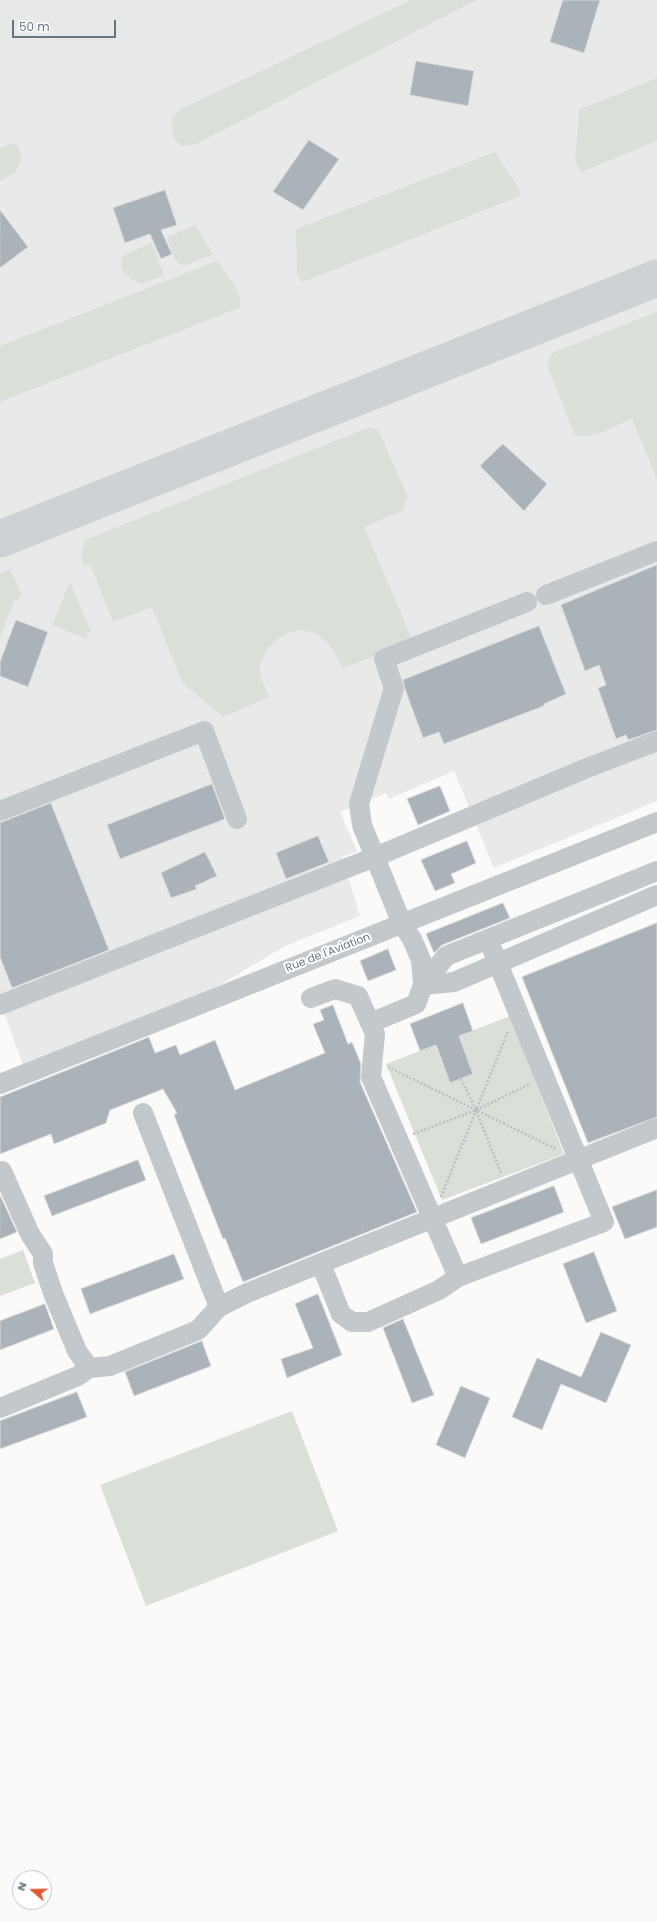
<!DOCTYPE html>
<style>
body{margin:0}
#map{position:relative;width:657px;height:1922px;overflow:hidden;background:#fafaf8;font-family:Poppins,sans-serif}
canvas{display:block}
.north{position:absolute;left:12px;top:1870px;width:40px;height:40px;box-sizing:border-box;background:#fff;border:1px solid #c1c8cd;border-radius:50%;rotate:290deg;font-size:11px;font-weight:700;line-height:16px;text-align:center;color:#657683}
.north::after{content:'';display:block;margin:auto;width:14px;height:18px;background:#e4572e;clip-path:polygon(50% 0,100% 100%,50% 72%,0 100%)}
.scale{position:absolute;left:12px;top:20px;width:104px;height:18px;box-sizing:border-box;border:2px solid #657683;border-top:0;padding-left:5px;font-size:12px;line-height:14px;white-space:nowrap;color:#657683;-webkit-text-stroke:3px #fff;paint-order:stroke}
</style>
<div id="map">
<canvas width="657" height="1922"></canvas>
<div class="north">N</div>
<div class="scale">50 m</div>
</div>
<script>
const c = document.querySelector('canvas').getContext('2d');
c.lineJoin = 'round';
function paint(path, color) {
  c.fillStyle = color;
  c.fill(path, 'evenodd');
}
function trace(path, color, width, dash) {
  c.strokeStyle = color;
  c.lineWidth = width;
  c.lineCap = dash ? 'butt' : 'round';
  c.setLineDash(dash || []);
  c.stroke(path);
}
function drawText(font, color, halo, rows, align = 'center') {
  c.font = font + ' Poppins,sans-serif';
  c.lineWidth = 4;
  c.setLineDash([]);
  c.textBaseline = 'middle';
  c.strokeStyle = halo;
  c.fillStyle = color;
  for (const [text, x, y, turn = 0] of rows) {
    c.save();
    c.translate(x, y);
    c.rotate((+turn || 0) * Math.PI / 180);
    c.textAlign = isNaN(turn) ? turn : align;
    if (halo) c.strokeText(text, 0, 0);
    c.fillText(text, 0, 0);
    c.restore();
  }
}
const built = new Path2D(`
 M0 0H657V801L494 868 454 771 389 799 386 793 340 812 357 851 342 857 360 916 285 946 215 988 23 1065 4 1013 0 1015Z`);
const green = new Path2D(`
 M411 0H477L194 145 180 146 174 138 171 120 181 109Z
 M657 78V141L581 172 575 162 579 110Z
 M16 143 22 157 15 173 0 181V148Z
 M495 152 520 190V196L303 282 297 274 296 229Z
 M195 225 213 254 184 266 175 260 167 237Z
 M152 243 164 275 142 284C129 279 115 270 124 255Z
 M217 261C226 274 242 291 241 307L0 402V346Z
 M657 312V479L632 419C615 425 592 442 574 434L548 367 549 358 554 352Z
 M370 427 378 430 408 497 402 511 364 527 413 642 343 668C337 658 332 645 322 638 301 621 274 635 264 656 262 660 259 666 260 671 261 679 266 689 269 697L223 717 182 682 152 607 113 622 90 564 84 566 81 553 85 540Z
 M10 569 22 595 18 600 14 601 0 637V573Z
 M69 584 71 585 91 631 86 634 87 639 52 625Z
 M510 1016 564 1154 442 1200 386 1064 435 1045 450 1083 473 1074 459 1036Z
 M23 1250 35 1283 0 1296V1259Z
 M292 1411 338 1531 146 1606 100 1485Z`);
const taxiway = new Path2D(`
 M0 539 657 278`);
const building = new Path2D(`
 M563 0H600L584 53 550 42Z
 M416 61 474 71 468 106 410 95Z
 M309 140 339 159 303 210 273 192Z
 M165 190 177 225 161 230 172 254 161 259 150 234 125 243 113 208Z
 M0 210 28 247 0 268Z
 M503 444 547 484 524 511 480 466Z
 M657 565V730L628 740 626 735 616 739 598 688 606 685 599 665 585 671 561 605Z
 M16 620 48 632 28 687 0 676V662Z
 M539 626 566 694 544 704V706L444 744 439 732 423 738 405 689 403 680Z
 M212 784 225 819 120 859 107 825Z
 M440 786 450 811 418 825 407 799Z
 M51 803 109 950 12 988 0 957V823Z
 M318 836 329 862 286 879 276 853Z
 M467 841 476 863 451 874 455 883 435 891 421 860Z
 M205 852 217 876 195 886 197 889 171 898 161 873Z
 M503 903 510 918 442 945 434 953 426 934Z
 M657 923V1117L588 1143 522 977Z
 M388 949 396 970 368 981 360 961Z
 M463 1003 473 1031 459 1036 473 1074 450 1083 436 1045 420 1051 410 1024Z
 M333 1005 348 1044 352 1042 361 1064 360 1082 417 1212 243 1282 225 1238 223 1239 174 1115 177 1113 163 1089 110 1110 106 1123 54 1144 51 1134 0 1154V1097L149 1037 155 1053 176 1045 180 1055 215 1040 235 1090 325 1053 313 1024 324 1020 320 1010Z
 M138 1160 146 1180 52 1216 44 1196Z
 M554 1186 564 1212 481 1244 471 1218Z
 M657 1190V1227L625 1239 612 1207Z
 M0 1195 17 1232 0 1239Z
 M594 1252 617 1311 586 1323 563 1264Z
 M174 1254 184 1279 90 1314 81 1289Z
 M318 1294 342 1355 287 1378 281 1359 313 1348 295 1304Z
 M45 1304 54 1329 0 1350V1321Z
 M403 1319 434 1395 412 1403 383 1328Z
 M601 1332 631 1345 606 1403 561 1384 542 1430 512 1417 537 1358 581 1377Z
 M202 1341 211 1366 134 1396 125 1372Z
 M461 1386 490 1398 465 1458 436 1445Z
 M77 1392 87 1417 0 1449V1421Z`);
const path = new Path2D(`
 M388 1067 556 1149
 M461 1079 476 1110 501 1173
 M413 1134 476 1110 530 1084
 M441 1197 508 1031`);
const minor = new Path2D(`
 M546 595 657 551
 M0 811 204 731 237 819
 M423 985 421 960 412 939 402 924 362 825 359 804 394 688 384 659 527 602
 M423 985 454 982 657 895
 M311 998 335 989 358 996 375 1034 371 1077 458 1277 604 1222 488 939
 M0 1005 375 857 587 768 657 741
 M370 1023 416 1004 423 985 446 956 657 871
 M0 1084 657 822
 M143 1113 219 1307
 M2 1171 30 1234 43 1254V1263L53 1293 77 1351 89 1368
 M321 1264 341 1314 352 1322H368L439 1290 458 1277
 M0 1408 78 1376 89 1368 110 1366 198 1330 219 1307 247 1293 657 1128`);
const streetNames = [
 ["Rue de l'Aviation",328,953,-21]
];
paint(built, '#e8e9e9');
paint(green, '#dadfd7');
trace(taxiway, '#ced2d4', 37);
paint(building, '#aab3b9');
trace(building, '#dcdcda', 1);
trace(path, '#bbbfc2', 2.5, [2, 2]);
trace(minor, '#c3c8cc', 20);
drawText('11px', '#657683', '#fff', streetNames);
</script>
